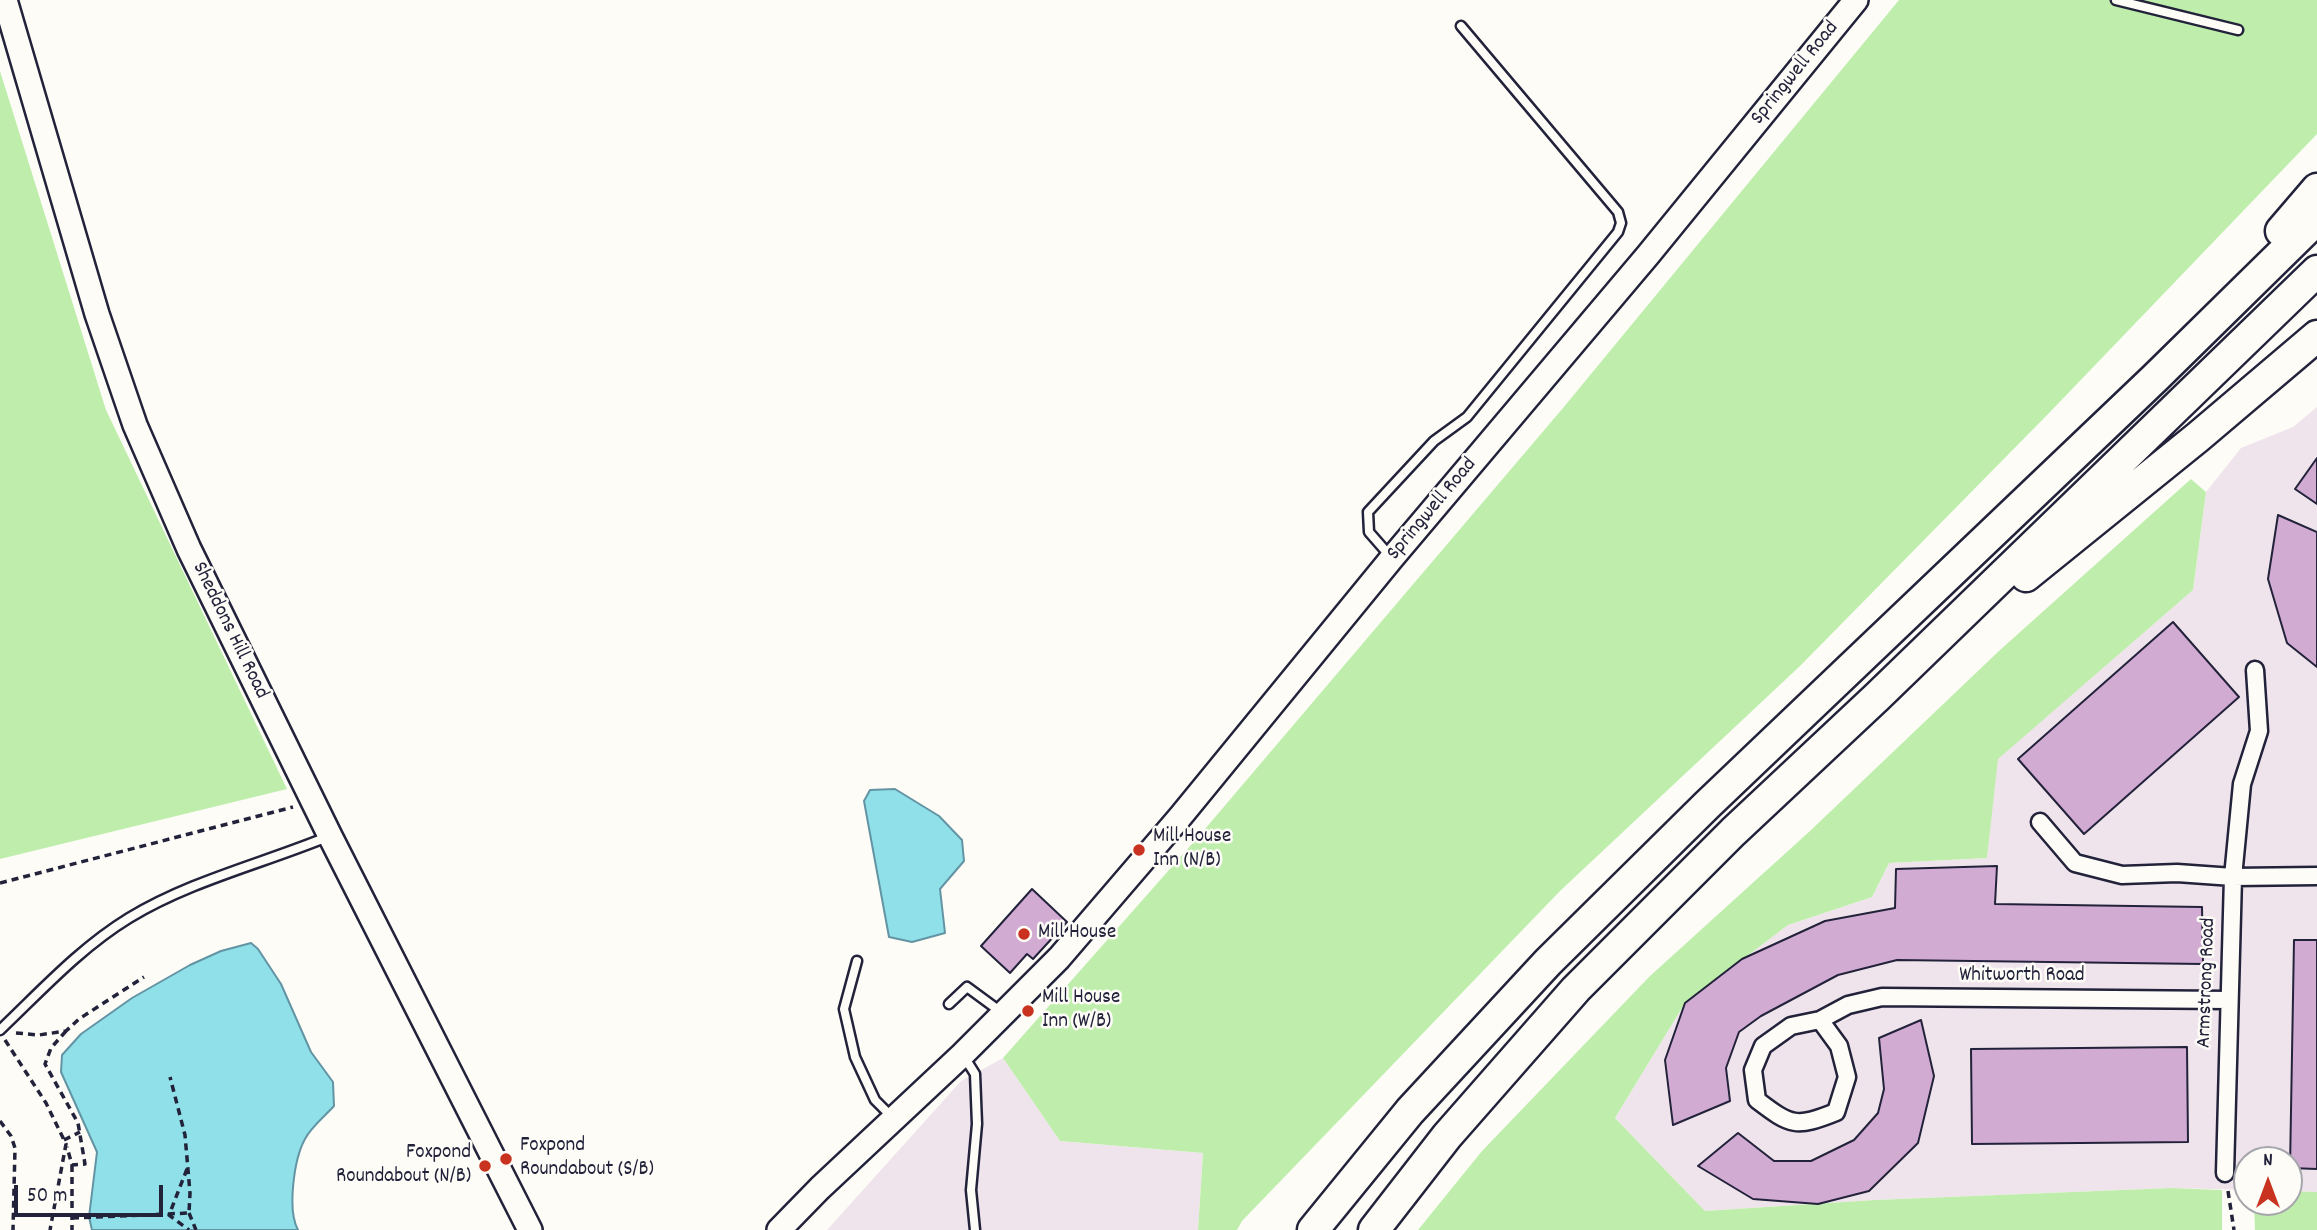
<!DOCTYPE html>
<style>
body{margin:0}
#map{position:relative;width:2317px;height:1230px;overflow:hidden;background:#fdfcf7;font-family:Dekko,sans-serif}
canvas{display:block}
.north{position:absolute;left:2233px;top:1146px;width:70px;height:70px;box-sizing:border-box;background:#fdfcf7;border:2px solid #a5a5ac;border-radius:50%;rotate:0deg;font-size:19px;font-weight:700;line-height:28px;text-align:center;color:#22223b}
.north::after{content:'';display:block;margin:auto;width:24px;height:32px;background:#c8321e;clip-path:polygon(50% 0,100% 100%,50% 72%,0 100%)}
.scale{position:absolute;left:14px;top:1185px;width:149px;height:32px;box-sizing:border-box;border:4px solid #22223b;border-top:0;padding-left:9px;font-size:21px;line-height:24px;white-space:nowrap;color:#22223b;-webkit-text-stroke:5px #fdfcf7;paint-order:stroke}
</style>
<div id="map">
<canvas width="2317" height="1230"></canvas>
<div class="north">N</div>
<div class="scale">50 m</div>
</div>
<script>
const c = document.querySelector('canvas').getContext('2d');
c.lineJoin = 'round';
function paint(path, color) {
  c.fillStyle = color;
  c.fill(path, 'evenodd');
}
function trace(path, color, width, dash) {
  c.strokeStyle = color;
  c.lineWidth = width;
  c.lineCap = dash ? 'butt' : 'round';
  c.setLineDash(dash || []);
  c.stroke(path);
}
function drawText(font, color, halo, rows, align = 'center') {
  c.font = font + ' Dekko,sans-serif';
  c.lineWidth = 5;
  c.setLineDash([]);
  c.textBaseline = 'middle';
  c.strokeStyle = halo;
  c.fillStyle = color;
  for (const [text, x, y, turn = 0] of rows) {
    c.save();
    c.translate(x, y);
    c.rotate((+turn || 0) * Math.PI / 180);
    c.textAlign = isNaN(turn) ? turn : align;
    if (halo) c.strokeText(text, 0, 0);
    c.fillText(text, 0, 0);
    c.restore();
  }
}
const built = new Path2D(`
 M2317 407V1192L2289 1191V1160H2247V1190L2171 1188 1875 1200 1705 1211 1615 1118 1685 1003 1788 925 1872 897 1889 863 1987 858 1997 759 2193 590 2206 492 2241 448 2293 427Z
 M1003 1058 1060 1141 1203 1153 1198 1230H827L961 1081Z`);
const green = new Path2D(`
 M1899 0H2317V134L2051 411 1800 666 1560 891 1242 1221 1237 1230H1198L1203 1153 1060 1141 1003 1058 1199 836 1563 408Z
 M0 71 106 410 287 789 0 859Z
 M2191 479 2206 492 2193 590 1998 759 1987 858 1889 863 1872 897 1788 925 1685 1003 1615 1118 1705 1211 1875 1200 2171 1188 2222 1190V1230H1418L1482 1151 1650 976 1810 831 2000 650Z
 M2289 1191 2317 1192V1230H2255L2254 1202H2289Z`);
const water = new Path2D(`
 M895 789 939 816 962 840 964 861 940 889 945 933 912 942 889 937 864 801 870 790Z
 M251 943 258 949 281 984 311 1052 333 1082 334 1106C325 1116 311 1127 305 1139 294 1159 287 1210 298 1230H92L89 1217 97 1152 61 1072 62 1055 81 1034 132 998 190 965 221 951Z`);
const building = new Path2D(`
 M2317 458V504L2295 489Z
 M2278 515 2317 532V667L2287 643 2268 579Z
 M2173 622 2239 697 2084 834 2018 759Z
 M1997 866 1995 904 2202 907 2203 964 1897 960 1838 975 1761 1016 1739 1032 1726 1068 1730 1101 1673 1125 1665 1060 1685 1003 1742 959 1825 921 1895 908 1896 869Z
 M1032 889 1067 922 1033 959 1027 954 1010 973 981 946Z
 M2294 940H2317V1169L2290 1168Z
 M1921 1020 1934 1076 1918 1143 1869 1191 1818 1204 1753 1199 1698 1166 1738 1133 1774 1161H1811L1854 1140 1878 1113 1884 1089 1879 1038Z
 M2187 1047 2188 1142 1972 1144 1971 1049Z`);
const path = new Path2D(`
 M0 883 293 807
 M66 1031 51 1048 45 1064 78 1123 85 1164 72 1165 67 1147
 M16 1033 39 1035 66 1031 79 1019 144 977
 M5 1040 46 1103 66 1144 50 1230
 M0 1121 11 1136 15 1148 13 1230
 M64 1140 80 1132
 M72 1165V1230
 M187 1169 169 1215 189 1230
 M2228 1191 2234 1230
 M189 1213 196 1230
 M72 1218 189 1213 190 1193 185 1135 170 1077`);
const lane = new Path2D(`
 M2116 0 2238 30
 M1390 556 1369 532 1368 512 1434 441 1467 417 1618 232 1621 223 1618 212 1461 26
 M857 961 844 1009 855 1057 875 1100 892 1117
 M949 1004 967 987 1001 1012
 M0 1030C41 991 80 948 129 918 190 881 261 864 327 837
 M963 1055 975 1074 977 1124 971 1190 975 1230`);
const street = new Path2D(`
 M2040 822 2075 863 2122 875 2177 873 2233 877 2242 784 2259 731 2255 670
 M1820 1020 1839 1046 1847 1077 1836 1112C1796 1128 1791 1126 1757 1100L1753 1070 1763 1046 1791 1026 1820 1020 1848 1005 1882 997 2228 1000
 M2225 1173 2233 877 2317 876`);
const secondary = new Path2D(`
 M5 0 97 314 135 425 189 549 330 836 530 1230
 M779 1230 820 1188 962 1055 1059 958 1180 817 1392 558 1648 255 1856 0`);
const highway = new Path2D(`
 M2281 231 2317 189
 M2026 576 2198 437 2317 336
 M1313 1230 1410 1111 1548 962 1707 805 2155 378 2317 219
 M1374 1230 1447 1136 1576 989 1733 832 1877 697 2317 271`);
const markers = [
 [1139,850,7,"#c8321e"],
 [1024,934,7,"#c8321e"],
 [1028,1011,7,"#c8321e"],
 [506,1159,7,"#c8321e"],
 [485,1166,7,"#c8321e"]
];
const streetNames = [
 ["Springwell Road",1796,74,-51],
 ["Springwell Road",1433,510,-50],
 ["Sheddons Hill Road",229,631,64],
 ["Whitworth Road",2022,977],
 ["Armstrong Road",2208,983,-88]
];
const poiNames = [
 ["Mill House",1153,838],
 ["Inn (N/B)",1153,862],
 ["Mill House",1038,934],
 ["Mill House",1042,999],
 ["Inn (W/B)",1042,1023],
 ["Foxpond",520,1147],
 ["Roundabout (S/B)",520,1171],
 ["Foxpond",471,1154,"right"],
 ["Roundabout (N/B)",471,1178,"right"]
];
paint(built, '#f0e4ec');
paint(green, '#bfeeac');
paint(water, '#8fe0e8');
trace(water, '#6394a3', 2);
paint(building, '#d2abd3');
trace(building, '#22223b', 2);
trace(lane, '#22223b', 13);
trace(street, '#22223b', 21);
trace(secondary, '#22223b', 28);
trace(highway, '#22223b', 35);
trace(path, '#22223b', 3.5, [7, 5]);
trace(lane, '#fdfcf7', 8);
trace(street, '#fdfcf7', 16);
trace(secondary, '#fdfcf7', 23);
trace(highway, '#fdfcf7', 30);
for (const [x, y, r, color] of markers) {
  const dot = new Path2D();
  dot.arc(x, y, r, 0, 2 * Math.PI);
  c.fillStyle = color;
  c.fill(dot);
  trace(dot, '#fdfcf7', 2.5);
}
drawText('21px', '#22223b', '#fdfcf7', streetNames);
drawText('21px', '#22223b', '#fdfcf7', poiNames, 'left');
</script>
